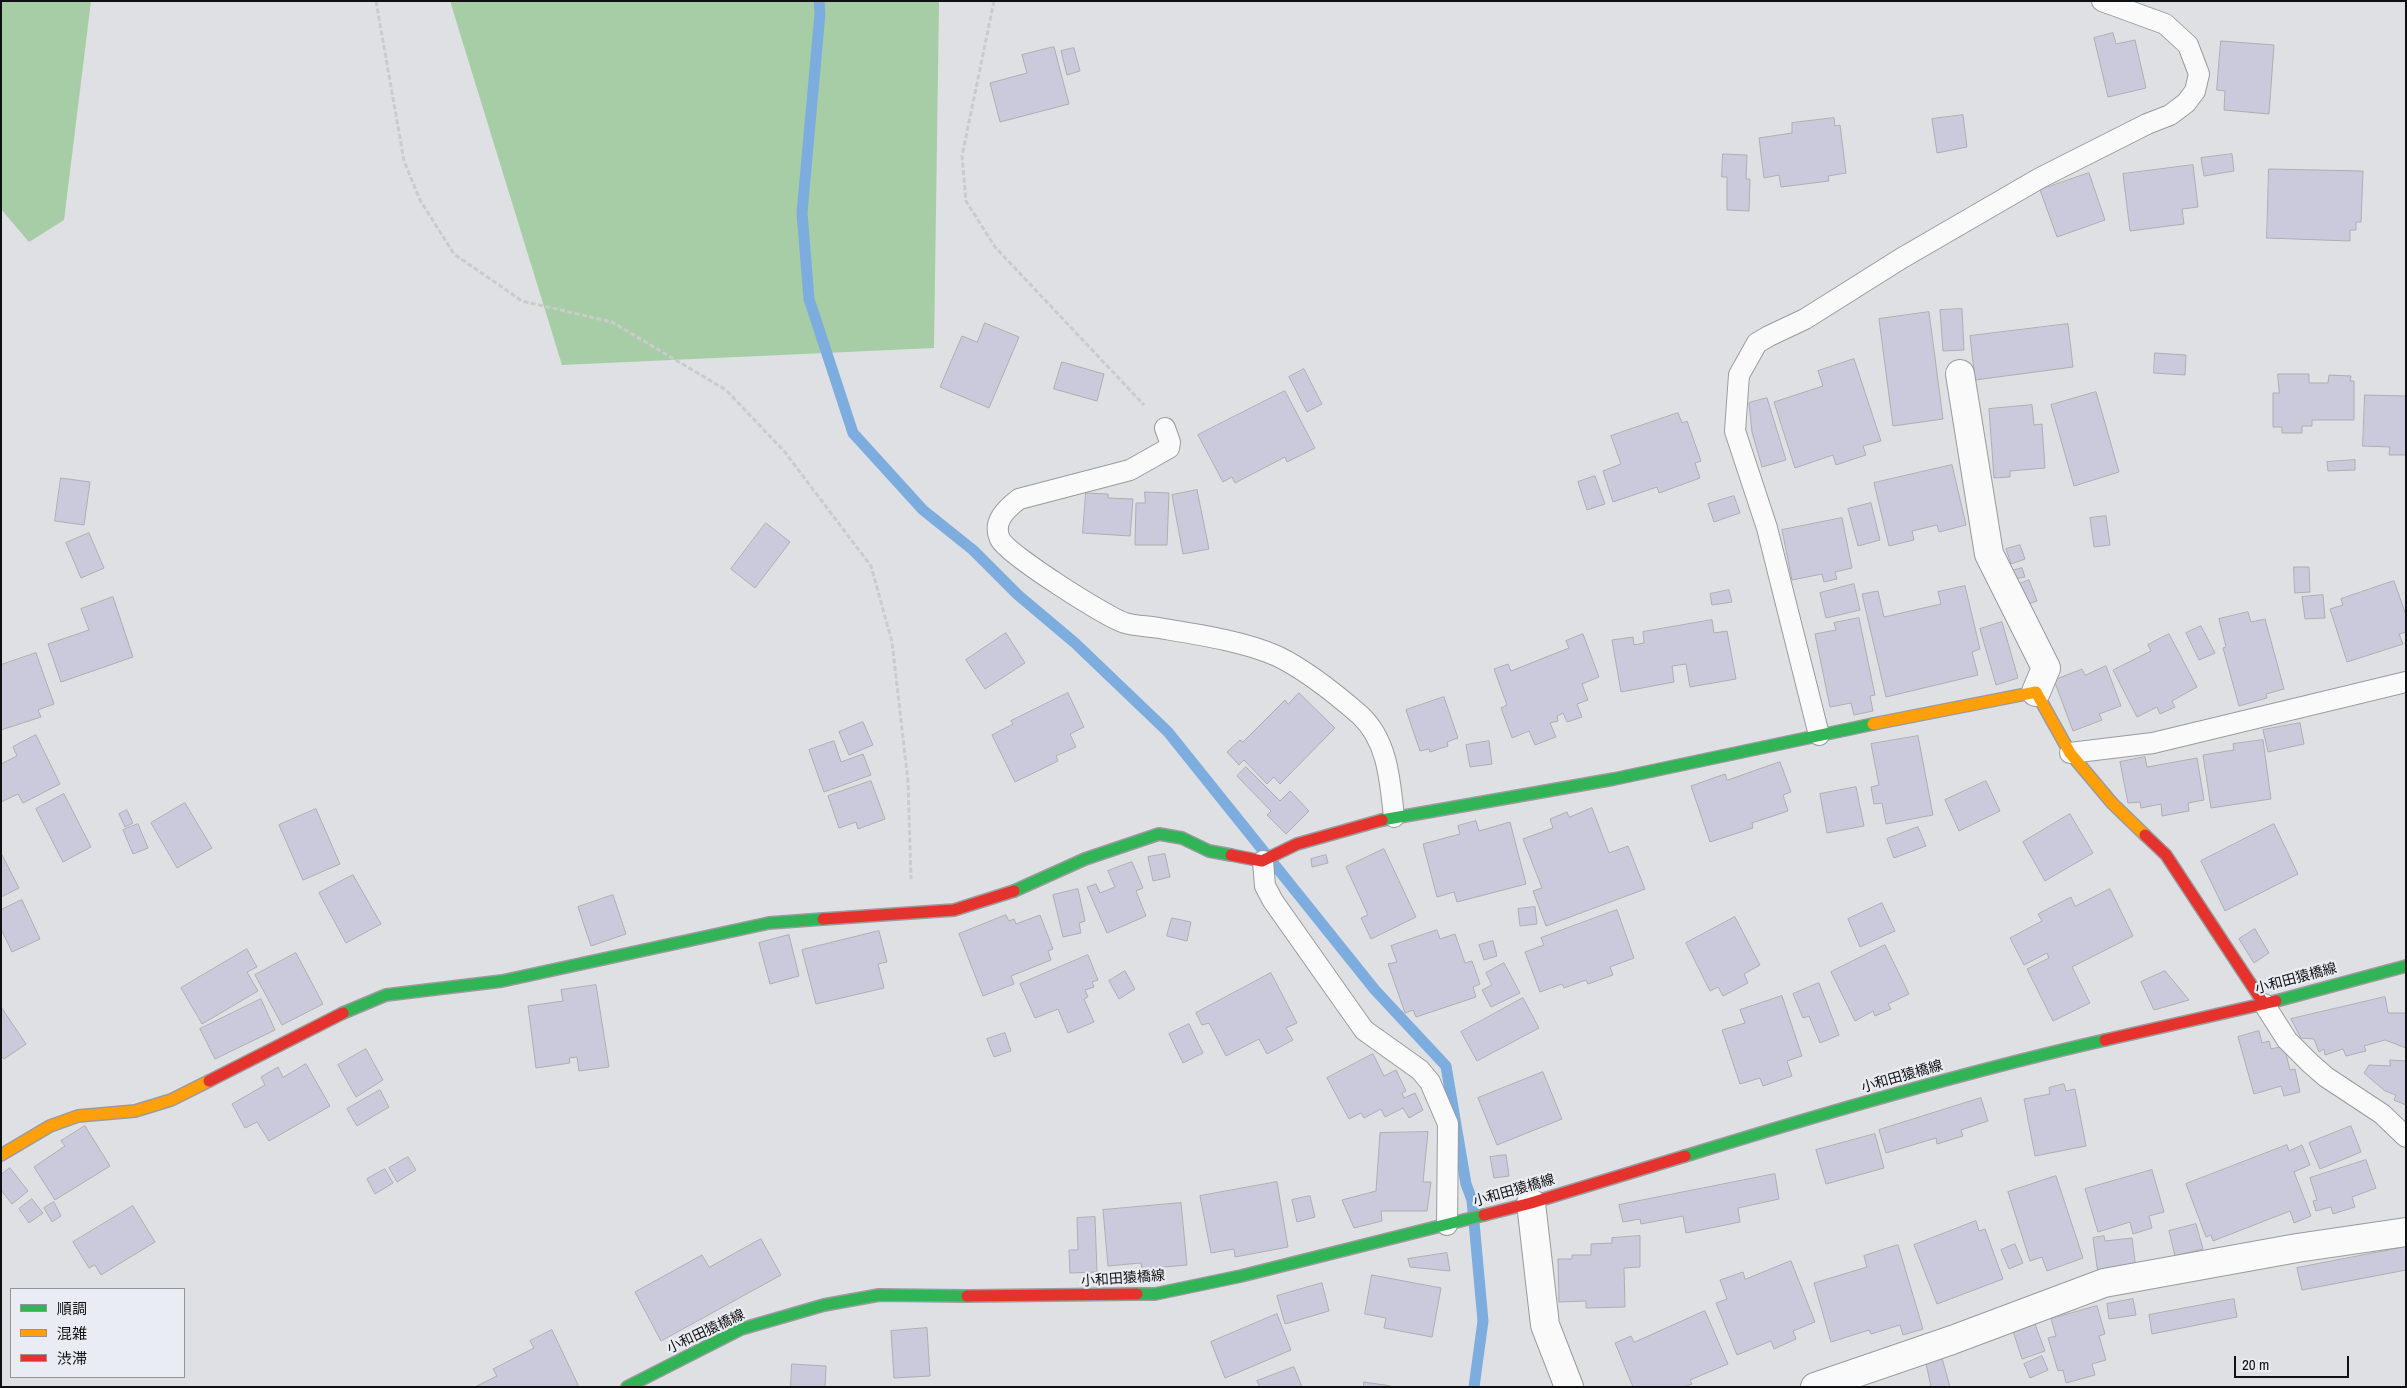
<!DOCTYPE html>
<meta charset="utf-8">
<style>
body{margin:0}
#map{position:relative;width:2407px;height:1388px;overflow:hidden;background:#dee0e3;font-family:"Archivo Narrow","Noto Sans JP",sans-serif}
canvas{display:block}
.frame{position:absolute;inset:0;border:2px solid #0f1011;pointer-events:none}
.legend{position:absolute;left:10px;top:1288px;width:175px;height:90px;box-sizing:border-box;background:#e9ecf2;border:1px solid #929498;margin:0;padding:6px 9px;list-style:none;font-size:15px;color:#0f1011}
.legend li{display:flex;align-items:center;gap:10px;height:25px}
.legend b{width:25px;border:1px solid #929498}
.scale{position:absolute;left:2234px;top:1356px;width:115px;height:22px;box-sizing:border-box;border:2px solid #0f1011;border-top:0;padding-left:6px;font-size:15px;line-height:18px;white-space:nowrap;color:#0f1011;-webkit-text-stroke:4px #e9ecf2;paint-order:stroke}
</style>
<div id="map">
<canvas width="2407" height="1388"></canvas>
<div class="frame"></div>
<ul class="legend">
<li><b style="height:6px;background:#30b455"></b>順調</li>
<li><b style="height:6px;background:#ff9f0a"></b>混雑</li>
<li><b style="height:6px;background:#e5322d"></b>渋滞</li>
</ul>
<div class="scale">20 m</div>
</div>
<script>
const c = document.querySelector('canvas').getContext('2d');
c.lineJoin = 'round';
function paint(path, color) {
  c.fillStyle = color;
  c.fill(path, 'evenodd');
}
function trace(path, color, width, dash) {
  c.strokeStyle = color;
  c.lineWidth = width;
  c.lineCap = dash ? 'butt' : 'round';
  c.setLineDash(dash || []);
  c.stroke(path);
}
function drawText(font, color, halo, rows, align = 'center') {
  c.font = font + ' "Archivo Narrow","Noto Sans JP",sans-serif';
  c.lineWidth = 4.5;
  c.setLineDash([]);
  c.textBaseline = 'middle';
  c.strokeStyle = halo;
  c.fillStyle = color;
  for (const [text, x, y, turn = 0] of rows) {
    c.save();
    c.translate(x, y);
    c.rotate((+turn || 0) * Math.PI / 180);
    c.textAlign = isNaN(turn) ? turn : align;
    if (halo) c.strokeText(text, 0, 0);
    c.fillText(text, 0, 0);
    c.restore();
  }
}
const forest = new Path2D(`
 M1 1H91L64 220 29 242 1 209Z
 M450 1H939L934 348 562 365Z`);
const stream = new Path2D(`
 M819 1 820 13 802 213 809 299 853 433 923 510 973 550 1018 595 1075 643 1168 732 1375 990 1446 1066 1466 1184 1472 1200 1483 1321 1474 1387`);
const building = new Path2D(`
 M2113 33 2116 44 2135 40 2146 88 2108 97 2094 38Z
 M2221 41 2274 45 2269 114 2224 110 2225 91 2217 90Z
 M1054 47 1069 104 1000 122 990 83 1027 73 1022 55Z
 M1074 48 1080 71 1067 75 1061 51Z
 M1963 115 1967 147 1937 153 1932 119Z
 M1834 118 1835 126 1840 125 1846 173 1828 176 1829 181 1781 187 1779 175 1764 178 1759 138 1792 133V123Z
 M1723 154 1747 155 1746 179H1750L1749 211 1727 210V177H1722Z
 M2232 154 2234 171 2204 176 2201 158Z
 M2193 165 2198 207 2182 209 2184 224 2130 231 2123 174Z
 M2269 169 2363 171 2361 222H2356V230H2350V241L2267 238Z
 M2089 173 2105 220 2057 237 2040 190Z
 M1962 309 1964 350 1943 351 1940 310Z
 M1929 312 1943 419 1893 426 1879 319Z
 M985 323 1019 337 989 408 940 387 962 336 977 342Z
 M2068 324 2073 367 1975 380 1970 336Z
 M2155 353 2186 355 2185 375 2154 373Z
 M1854 359 1881 441 1863 446 1866 455 1836 465 1833 455 1795 468 1774 402 1823 386 1818 371Z
 M1062 362 1104 374 1097 401 1054 389Z
 M1304 369 1322 404 1307 412 1289 377Z
 M2278 374H2309V383H2328L2329 375 2351 376 2350 381H2354V420H2312V426H2302V433H2282V427H2273V393H2279Z
 M1285 391 1315 448 1287 462 1285 457 1235 483 1232 477 1223 482 1198 435Z
 M2096 392 2119 472 2074 486 2051 405Z
 M2365 395 2406 396V455H2389L2390 447 2363 446Z
 M1767 398 1786 460 1762 467 1752 432 1749 403Z
 M2032 405 2034 425 2042 424 2045 468 2010 471V477L1994 478 1989 409Z
 M1678 413 1682 423 1687 421 1701 461 1695 463 1700 478 1659 493 1657 487 1613 502 1603 471 1621 464 1611 436Z
 M2355 460V470L2328 471 2327 462Z
 M1952 465 1966 525 1939 532 1937 525 1912 531 1914 540 1889 546 1874 483Z
 M1595 476 1605 504 1587 510 1578 482Z
 M61 478 90 482 84 525 55 521Z
 M1197 490 1209 549 1183 554 1172 495Z
 M1145 492 1169 493 1167 545H1135L1136 503H1145Z
 M1086 493 1108 494V498L1133 499 1130 536 1083 533Z
 M1734 496 1740 513 1714 522 1708 504Z
 M1871 503 1880 540 1858 546 1848 509Z
 M2106 516 2110 545 2094 547 2090 518Z
 M1842 518 1852 568 1835 572 1837 579 1824 582 1822 574 1792 580 1782 530Z
 M766 523 790 542 755 588 731 569Z
 M89 533 104 568 81 578 66 543Z
 M2020 545 2025 559 2011 564 2006 549Z
 M2294 567H2309L2310 592 2295 593Z
 M2022 568 2025 577 2014 579 2012 571Z
 M2029 580 2037 601 2022 606 2015 586Z
 M2394 581 2406 615V632L2399 634 2403 644 2347 662 2330 609 2343 605 2341 599Z
 M1854 584 1860 610 1826 618 1820 593Z
 M1965 586 1980 649 1972 652 1978 675 1886 697 1862 594 1878 591 1884 617 1941 604 1938 592Z
 M1729 590 1732 602 1712 605 1710 594Z
 M2323 595 2325 618 2305 619 2302 597Z
 M113 597 133 657 61 682 48 644 89 630 81 609Z
 M2248 612 2251 622 2265 619 2284 689 2266 694 2267 698 2239 706 2223 648 2226 647 2219 619Z
 M1859 618 1875 695 1870 696 1873 711 1854 715 1851 703 1830 707 1815 634 1836 630 1834 623Z
 M1712 620 1714 633 1727 631 1736 679 1690 687 1686 664 1672 666 1674 682 1621 692 1612 640 1633 637 1634 645 1644 643 1643 632Z
 M2002 622 2018 678 1996 685 1980 629Z
 M2201 626 2215 653 2199 660 2186 633Z
 M1006 633 1025 663 985 689 966 660Z
 M1583 634 1599 677 1582 684 1588 700 1577 704 1582 717 1567 722 1563 713 1557 716 1558 721 1550 723 1556 737 1535 745 1529 731 1512 738 1501 708 1507 705 1494 669 1508 664 1511 671 1569 648 1566 641Z
 M2169 634 2197 687 2172 701 2175 707 2160 714 2157 707 2137 717 2113 670 2151 651 2148 645Z
 M36 653 54 704 38 710 41 717 1 730V665Z
 M2106 666 2121 706 2099 714 2102 720 2073 731 2054 680 2082 669 2085 675Z
 M1068 693 1084 727 1070 734 1076 747 1056 756 1058 761 1015 782 992 735 1013 724 1011 721Z
 M1299 693 1335 728 1280 784 1274 777 1267 784 1244 760 1239 765 1227 752 1240 740 1243 742 1285 700 1288 704Z
 M1444 697 1458 738 1447 742 1448 746 1430 752 1429 749 1420 751 1406 710Z
 M863 722 873 745 849 755 839 732Z
 M2300 723 2304 744 2268 752 2263 730Z
 M36 735 60 784 23 803 18 794 1 802V764L17 756 13 747Z
 M1918 736 1933 815 1886 824 1882 803 1874 804 1871 787 1879 785 1871 744Z
 M2263 740 2271 799 2211 808 2203 755 2234 750 2233 744Z
 M834 741 841 762 863 754 871 775 824 792 809 750Z
 M1489 741 1492 764 1470 767 1466 745Z
 M2145 757 2147 767 2197 758 2204 800 2188 803 2189 811 2162 816 2161 804 2141 808 2140 802 2128 803 2120 762Z
 M1780 762 1791 792 1783 795 1788 811 1752 823 1753 828 1710 842 1691 786 1725 774 1727 780Z
 M1246 767 1280 801 1290 791 1309 811 1286 834 1267 815 1271 811 1237 776Z
 M871 781 885 819 858 829 856 822 839 828 828 796Z
 M1986 781 2000 811 1959 831 1945 800Z
 M1856 787 1864 826 1827 833 1820 794Z
 M64 794 91 847 63 862 36 809Z
 M185 803 212 848 177 868 151 823Z
 M1592 808 1609 853 1628 846 1645 889 1546 926 1533 891 1542 888 1523 839 1553 828 1550 819 1567 812 1569 817Z
 M316 809 340 864 303 880 279 825Z
 M127 810 133 823 125 827 119 814Z
 M2070 814 2093 853 2045 881 2023 842Z
 M1476 821 1479 831 1510 822 1526 884 1457 902 1454 892 1437 897 1423 844 1460 834 1458 826Z
 M138 824 148 848 133 854 123 830Z
 M2274 824 2298 874 2225 911 2201 861Z
 M1918 827 1926 846 1894 858 1887 839Z
 M1384 849 1416 917 1371 939 1361 918 1368 915 1346 867Z
 M1 853 19 888 1 897Z
 M1165 854 1170 877 1153 881 1148 857Z
 M1326 855 1328 863 1312 867 1311 859Z
 M1132 862 1143 888 1136 891 1146 916 1107 933 1087 887 1096 884 1100 893 1115 887 1108 871Z
 M353 875 381 924 346 943 319 893Z
 M1078 889 1085 921 1079 923 1081 933 1063 937 1053 895Z
 M2110 889 2133 936 2072 967 2090 1003 2053 1021 2027 969 2049 958 2047 953 2024 965 2010 938 2042 921 2038 914 2071 897 2075 906Z
 M613 895 626 934 591 946 578 907Z
 M22 900 40 939 12 952 1 929V910Z
 M1882 903 1895 931 1860 947 1848 919Z
 M1535 907 1537 924 1520 926 1518 909Z
 M1617 910 1634 958 1610 967 1613 975 1588 984 1586 980 1564 988 1562 984 1540 992 1525 952 1544 945 1541 938Z
 M1006 915 1009 921 1014 919 1016 924 1040 915 1053 949 1048 951 1051 960 1011 976 1014 984 983 996 959 934Z
 M1735 917 1760 965 1744 974 1748 983 1723 996 1718 987 1710 991 1686 943Z
 M1172 918 1191 922 1187 941 1167 936Z
 M2255 929 2269 953 2254 963 2239 939Z
 M1437 930 1440 939 1455 934 1465 963 1472 961 1480 984 1473 987 1476 997 1416 1017 1413 1010 1405 1013 1388 964 1397 962 1391 946Z
 M879 931 887 962 878 964 884 988 816 1004 802 950Z
 M789 935 799 976 770 984 759 943Z
 M1493 941 1497 956 1484 960 1479 945Z
 M1885 945 1909 994 1888 1004 1891 1009 1875 1016 1873 1011 1855 1021 1831 972Z
 M247 949 257 967 247 972 258 991 202 1024 181 988Z
 M296 953 323 1004 282 1025 255 975Z
 M1088 955 1098 980 1092 982 1094 987 1085 990 1088 997 1084 999 1094 1022 1068 1033 1058 1009 1035 1018 1020 984Z
 M1504 963 1520 993 1491 1007 1482 990 1492 985 1486 973Z
 M1125 971 1135 989 1119 999 1109 981Z
 M2165 971 2189 1000 2154 1010 2141 982Z
 M1271 973 1297 1023 1286 1028 1293 1040 1267 1054 1259 1039 1226 1056 1209 1023 1202 1025 1196 1013Z
 M1819 983 1839 1035 1820 1043 1809 1016 1803 1018 1793 994Z
 M596 985 609 1067 579 1071 577 1057 569 1058 570 1063 536 1068 528 1006 563 1001 561 990Z
 M1782 996 1802 1056 1787 1061 1792 1076 1763 1086 1760 1078 1740 1084 1722 1030 1745 1023 1740 1010Z
 M2385 997 2388 1013H2406V1048L2385 1040 2364 1046 2366 1051 2346 1056 2343 1049 2325 1055 2324 1049 2319 1052 2314 1039 2301 1038 2291 1019Z
 M1523 998 1539 1028 1477 1061 1461 1032Z
 M261 999 275 1030 215 1059 200 1029Z
 M1 1007 26 1044 4 1059 1 1056Z
 M1189 1024 1203 1053 1183 1063 1169 1034Z
 M2259 1031 2262 1043 2269 1041 2271 1049 2284 1046 2290 1070 2295 1069 2300 1092 2284 1096 2281 1086 2254 1094 2238 1037Z
 M1005 1033 1011 1051 994 1057 987 1039Z
 M366 1049 383 1080 356 1097 338 1065Z
 M1373 1054 1384 1076 1396 1070 1406 1091 1402 1093 1404 1098 1415 1093 1423 1110 1409 1118 1403 1108 1385 1117 1381 1109 1364 1118 1361 1113 1349 1119 1327 1078Z
 M2390 1060 2406 1061V1105L2394 1100 2396 1095 2385 1091 2364 1073 2369 1065 2390 1066Z
 M306 1064 330 1106 269 1141 257 1122 245 1128 232 1104 265 1085 261 1077 278 1067 283 1077Z
 M1543 1072 1562 1119 1497 1145 1478 1098Z
 M2064 1084 2066 1091 2075 1089 2086 1146 2035 1156 2024 1099 2050 1094 2049 1088Z
 M380 1090 389 1107 357 1126 347 1109Z
 M1981 1098 1988 1121 1961 1130 1963 1136 1937 1144 1936 1138 1886 1153 1879 1130Z
 M85 1126 110 1166 55 1200 34 1167 65 1146 61 1141Z
 M2351 1126 2361 1152 2320 1169 2309 1143Z
 M1428 1132 1423 1182H1431L1427 1211H1381L1382 1221 1354 1228 1342 1200 1376 1191 1380 1133Z
 M1875 1134 1884 1168 1826 1184 1816 1150Z
 M2287 1145 2289 1151 2302 1145 2310 1165 2294 1172 2311 1216 2294 1223 2290 1211 2213 1241 2211 1235 2206 1237 2186 1184Z
 M1506 1155 1509 1176 1494 1178 1490 1157Z
 M408 1157 416 1170 397 1182 389 1168Z
 M2366 1160 2376 1188 2352 1197 2355 1207 2333 1214 2331 1207 2316 1211 2313 1201 2317 1200 2310 1178Z
 M10 1168 28 1191 12 1204 1 1190V1175Z
 M385 1169 393 1183 375 1194 367 1179Z
 M2152 1170 2164 1212 2149 1216 2152 1228 2133 1234 2130 1222 2098 1232 2085 1189Z
 M1775 1174 1779 1199 1738 1208 1740 1222 1686 1233 1683 1216 1641 1224 1640 1219 1623 1222 1619 1205Z
 M2056 1176 2083 1258 2047 1271 2042 1257 2030 1261 2008 1192Z
 M1277 1182 1288 1247 1235 1257 1234 1249 1211 1253 1200 1196Z
 M1310 1196 1315 1217 1297 1222 1292 1200Z
 M32 1199 43 1213 29 1223 19 1209Z
 M54 1202 61 1216 52 1222 44 1208Z
 M1181 1203 1187 1265 1142 1269 1141 1263 1108 1266 1103 1210Z
 M133 1206 155 1242 101 1275 95 1265 89 1268 73 1242Z
 M1095 1217 1097 1272 1070 1273 1069 1250H1078L1077 1218Z
 M1976 1221 1979 1231 1985 1229 2003 1279 1937 1304 1914 1245Z
 M2196 1224 2203 1249 2175 1256 2169 1231Z
 M1640 1236V1267L1624 1268 1625 1307 1586 1308V1301L1559 1302 1558 1259H1572V1255H1591V1244L1612 1243V1238Z
 M2104 1236 2105 1241 2132 1238 2136 1269 2098 1274 2093 1238Z
 M761 1239 781 1275 661 1341 635 1292 702 1255 709 1267Z
 M2015 1244 2023 1263 2009 1269 2001 1250Z
 M1898 1245 1923 1329 1903 1335 1900 1325 1871 1334 1869 1330 1831 1342 1814 1283 1867 1267 1864 1256Z
 M2406 1247V1270L2302 1290 2297 1268Z
 M1447 1253 1450 1271 1410 1267 1408 1259Z
 M1791 1261 1815 1322 1793 1331 1796 1339 1774 1349 1771 1341 1737 1355 1716 1303 1727 1299 1720 1280 1743 1272 1745 1279Z
 M1372 1275 1441 1288 1432 1337 1384 1328 1386 1318 1365 1314Z
 M1322 1283 1329 1311 1285 1324 1277 1296Z
 M2133 1299 2136 1315 2109 1319 2107 1304Z
 M2234 1299 2237 1317 2152 1334 2149 1315Z
 M2097 1306 2105 1334 2099 1336 2106 1360 2092 1364 2095 1375 2066 1383 2063 1370 2058 1371 2048 1338 2056 1336 2051 1319Z
 M1705 1311 1728 1364 1690 1380 1692 1384 1684 1387H1633L1615 1343 1631 1336 1634 1342Z
 M1277 1314 1291 1350 1225 1378 1211 1342Z
 M2035 1324 2045 1351 2022 1359 2013 1331Z
 M927 1328 930 1376 894 1378 891 1331Z
 M552 1330 579 1387H475L497 1376 493 1369 534 1348 530 1341Z
 M2042 1356 2048 1370 2030 1378 2024 1364Z
 M1942 1358 1950 1387H1931L1926 1363Z
 M792 1364 826 1366 825 1387H791Z
 M1294 1367 1302 1387H1260L1257 1381Z
 M1364 1382 1391 1386V1387H1364Z`);
const path = new Path2D(`
 M376 1 404 161 420 200 454 254 522 301 612 322 726 390 784 451 871 566 892 642 908 781 911 879
 M994 1 962 156 966 201 995 247 1144 405`);
const lane = new Path2D(`
 M1165 428 1170 442 1169 448 1130 470 1019 499C1006 509 992 522 1000 539 1005 553 1108 618 1125 623 1135 626 1148 626 1159 628 1195 634 1244 641 1277 656 1304 669 1337 695 1360 715 1388 741 1390 781 1394 817
 M1819 735 1767 528 1735 431 1739 375 1757 343 1769 336 1805 319 1902 258 2040 178 2147 124 2170 115 2186 103 2195 91 2199 74 2188 45 2165 24 2102 1
 M2070 753 2153 743 2406 682
 M1263 861 1265 886 1273 901 1364 1030 1420 1070 1430 1082 1448 1124 1447 1225
 M2264 1004 2287 1040 2310 1063 2326 1077 2382 1114 2406 1137`);
const street = new Path2D(`
 M1960 374 1989 554 2046 668 2036 692
 M1531 1203 1545 1325 1569 1387
 M1815 1387 1952 1340 2104 1283 2297 1248 2406 1232`);
const fast = new Path2D(`
 M1382 820 1614 779 1873 724
 M1014 891 1085 859 1159 834 1182 838 1209 851 1231 855
 M2276 1001 2406 966
 M343 1013 386 995 502 981 769 923 823 919
 M1685 1156C1824 1113 1964 1072 2105 1040
 M1137 1294H1155L1241 1276 1484 1215
 M627 1387 741 1329 824 1305 879 1295 967 1296`);
const slow = new Path2D(`
 M1873 724 2036 692 2070 753 2112 803 2145 835
 M1 1155 50 1126 78 1116 135 1111 171 1100 209 1081`);
const jam = new Path2D(`
 M2145 835 2166 855 2264 1004
 M1231 855 1262 861 1297 844 1382 820
 M823 919 954 910 1014 891
 M2105 1040 2276 1001
 M209 1081 343 1013
 M1484 1215 1531 1203 1685 1156
 M967 1296 1137 1294`);
const streetNames = [
 ["小和田猿橋線",2296,979,-15],
 ["小和田猿橋線",1902,1077,-16],
 ["小和田猿橋線",1514,1191,-16],
 ["小和田猿橋線",1123,1279,-4],
 ["小和田猿橋線",706,1332,-25]
];
paint(forest, '#a6cda6');
trace(stream, '#7dadde', 11);
paint(building, '#cacadc');
trace(building, '#aeaeb1', 1);
trace(lane, '#9a9b9e', 22);
trace(street, '#9a9b9e', 30);
trace(fast, '#9a9b9e', 14);
trace(slow, '#9a9b9e', 14);
trace(jam, '#9a9b9e', 14);
trace(path, '#cacbcb', 3, [5, 2.5]);
trace(lane, '#fafafb', 20);
trace(street, '#fafafb', 28);
trace(fast, '#30b455', 11);
trace(slow, '#ff9f0a', 11);
trace(jam, '#e5322d', 11);
drawText('14px', '#0f1011', '#e9ecf2', streetNames);
</script>
